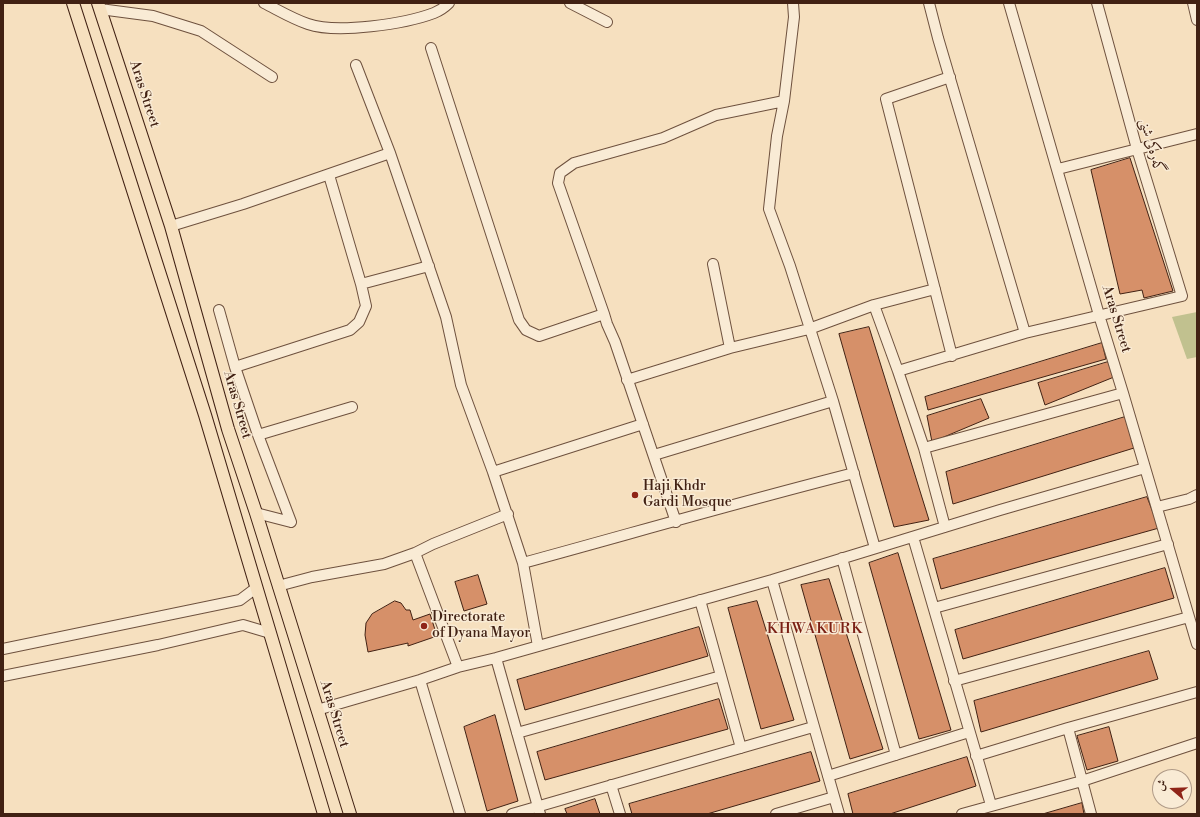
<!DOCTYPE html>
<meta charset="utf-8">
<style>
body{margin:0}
#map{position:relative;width:1200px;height:817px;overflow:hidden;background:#f6e0bf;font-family:"Libre Bodoni",Amiri,serif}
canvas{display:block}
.frame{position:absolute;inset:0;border:4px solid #412113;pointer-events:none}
.north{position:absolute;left:1152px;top:769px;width:40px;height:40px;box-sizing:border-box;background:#f9ebd5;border:1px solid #af9a87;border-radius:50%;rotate:289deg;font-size:11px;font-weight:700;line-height:16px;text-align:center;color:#412113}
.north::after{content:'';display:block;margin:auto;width:14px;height:18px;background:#8f2418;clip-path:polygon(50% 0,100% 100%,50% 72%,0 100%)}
</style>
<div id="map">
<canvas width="1200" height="817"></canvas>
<div class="frame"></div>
<div class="north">ش</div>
</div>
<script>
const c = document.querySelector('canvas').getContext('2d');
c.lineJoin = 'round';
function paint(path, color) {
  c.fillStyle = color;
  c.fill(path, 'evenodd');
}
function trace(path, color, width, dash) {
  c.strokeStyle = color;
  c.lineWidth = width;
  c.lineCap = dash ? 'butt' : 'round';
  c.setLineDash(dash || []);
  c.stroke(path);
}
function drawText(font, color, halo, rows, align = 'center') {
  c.font = font + ' "Libre Bodoni",Amiri,serif';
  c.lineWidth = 3;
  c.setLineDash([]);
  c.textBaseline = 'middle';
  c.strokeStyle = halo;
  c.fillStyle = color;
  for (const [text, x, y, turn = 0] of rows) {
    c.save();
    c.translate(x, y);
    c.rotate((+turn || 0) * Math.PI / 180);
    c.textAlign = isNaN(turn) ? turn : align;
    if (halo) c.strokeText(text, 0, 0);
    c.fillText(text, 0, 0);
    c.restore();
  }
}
const green = new Path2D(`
 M1197 312V357L1187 359 1172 317Z`);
const building = new Path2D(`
 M1130 158 1173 291 1144 298 1142 290 1120 294 1091 170Z
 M869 327 929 520 894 527 839 334Z
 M1102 343 1106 359 928 410 925 397Z
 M1108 362 1114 377 1045 405 1038 383Z
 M981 399 989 418 932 442 927 416Z
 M1125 417 1134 448 953 504 946 472Z
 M1147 497 1159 528 941 589 933 559Z
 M898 553 951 730 919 739 869 563Z
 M1165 568 1174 598 963 659 955 630Z
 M478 575 487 604 464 611 455 582Z
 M829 579 883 749 850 759 801 585Z
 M395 601 401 603 406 610H410L413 620 430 614 437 636 408 646V643L368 652 365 635 366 623 372 614Z
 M757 601 794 720 761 729 728 608Z
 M699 627 708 656 525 710 517 680Z
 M1149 651 1158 679 981 732 974 701Z
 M719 699 728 729 545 780 537 752Z
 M495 715 518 801 487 811 464 727Z
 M1109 727 1118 761 1087 770 1077 736Z
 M811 752 820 781 707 814H632L629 804Z
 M967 757 976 786 890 814H853L848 794Z
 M595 799 600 814H567L565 809Z
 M1082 803 1084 814H1043Z`);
const minor = new Path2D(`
 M264 3C278 10 293 19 308 24 337 34 405 24 434 13 439 11 445 7 449 3
 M570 3 607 22
 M793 3 794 17 784 101 777 136 769 209 790 266 833 401 875 548
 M929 3 938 38 1025 333
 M1009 3 1099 315 1123 393 1197 644
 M1193 3 1197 20
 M100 9 153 16 201 31 272 77
 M431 48 519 320 526 330 539 336 604 314 607 324 615 342 676 522
 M356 65 390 153
 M950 77 886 99 952 356
 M1058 169 1197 134
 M171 226 243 204 390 153 446 317 461 385 493 472 523 563 538 646
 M713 264 730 348
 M361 284 429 266
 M874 305 898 371 924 448 945 527
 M219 310 235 367 258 435 291 522
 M604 314 558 183 560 173 574 163 663 138 716 115 784 101
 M235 367 350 330 359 322 366 306 361 284 329 175
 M898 371 1025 333 1182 296 1137 149 1097 3
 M627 380 730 348 809 329 874 305 935 289
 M258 435 352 407
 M924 448 1123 393
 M654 455 833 401
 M493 472 643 424
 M1157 507 1189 499 1197 495
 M256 513 291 522
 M913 537 991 805
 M415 553 458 667
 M842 558 896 755
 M523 563C633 533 743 501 854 473
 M772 580 839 814
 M278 586 312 577 384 564 415 553 433 544 508 514
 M700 600 741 748
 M934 608 1168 544
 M3 649 240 600 256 588
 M496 658 540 814
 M3 676 158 645 243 625 270 633
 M420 680 460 814
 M954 681 1189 617
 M317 710 420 680 458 667 496 658 772 580 1000 510 1145 468
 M1068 728 1091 814
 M517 733 721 676
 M976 756 1068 728 1197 692
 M828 776 969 732
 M611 785 620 814
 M512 814 813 727
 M776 814 834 797
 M962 814 1082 781 1197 743`);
const major = new Path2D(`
 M73 3 205 415 324 814
 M98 3 171 226 228 429 256 513 350 814`);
const markers = [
 [635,495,4,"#8f2418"],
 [424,626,4,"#8f2418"]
];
const streetNames = [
 ["Aras Street",144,94,72],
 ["گەرەکی شنی",1151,146,74],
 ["Aras Street",1116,319,73],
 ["Aras Street",237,405,74],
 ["Aras Street",334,714,73]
];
const poiNames = [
 ["Haji Khdr",643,487],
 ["Gardi Mosque",643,503],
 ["Directorate",432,618],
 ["of Dyana Mayor",432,634]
];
const neighbourhoodNames = [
 ["KHWAKURK",815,629]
];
paint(green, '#c1c18f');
paint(building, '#d69069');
trace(building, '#412113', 1);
trace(minor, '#6e513e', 12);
trace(major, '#412113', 14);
trace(minor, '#f9ebd5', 10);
trace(major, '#f6e0bf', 12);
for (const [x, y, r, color] of markers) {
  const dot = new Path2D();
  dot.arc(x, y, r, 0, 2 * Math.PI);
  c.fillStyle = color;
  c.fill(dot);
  trace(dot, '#f9ebd5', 1.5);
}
drawText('14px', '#412113', '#f9ebd5', streetNames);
drawText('14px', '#412113', '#f9ebd5', poiNames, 'left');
c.letterSpacing = '1px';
drawText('15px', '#7a1f14', '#f9ebd5', neighbourhoodNames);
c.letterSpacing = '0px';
</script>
